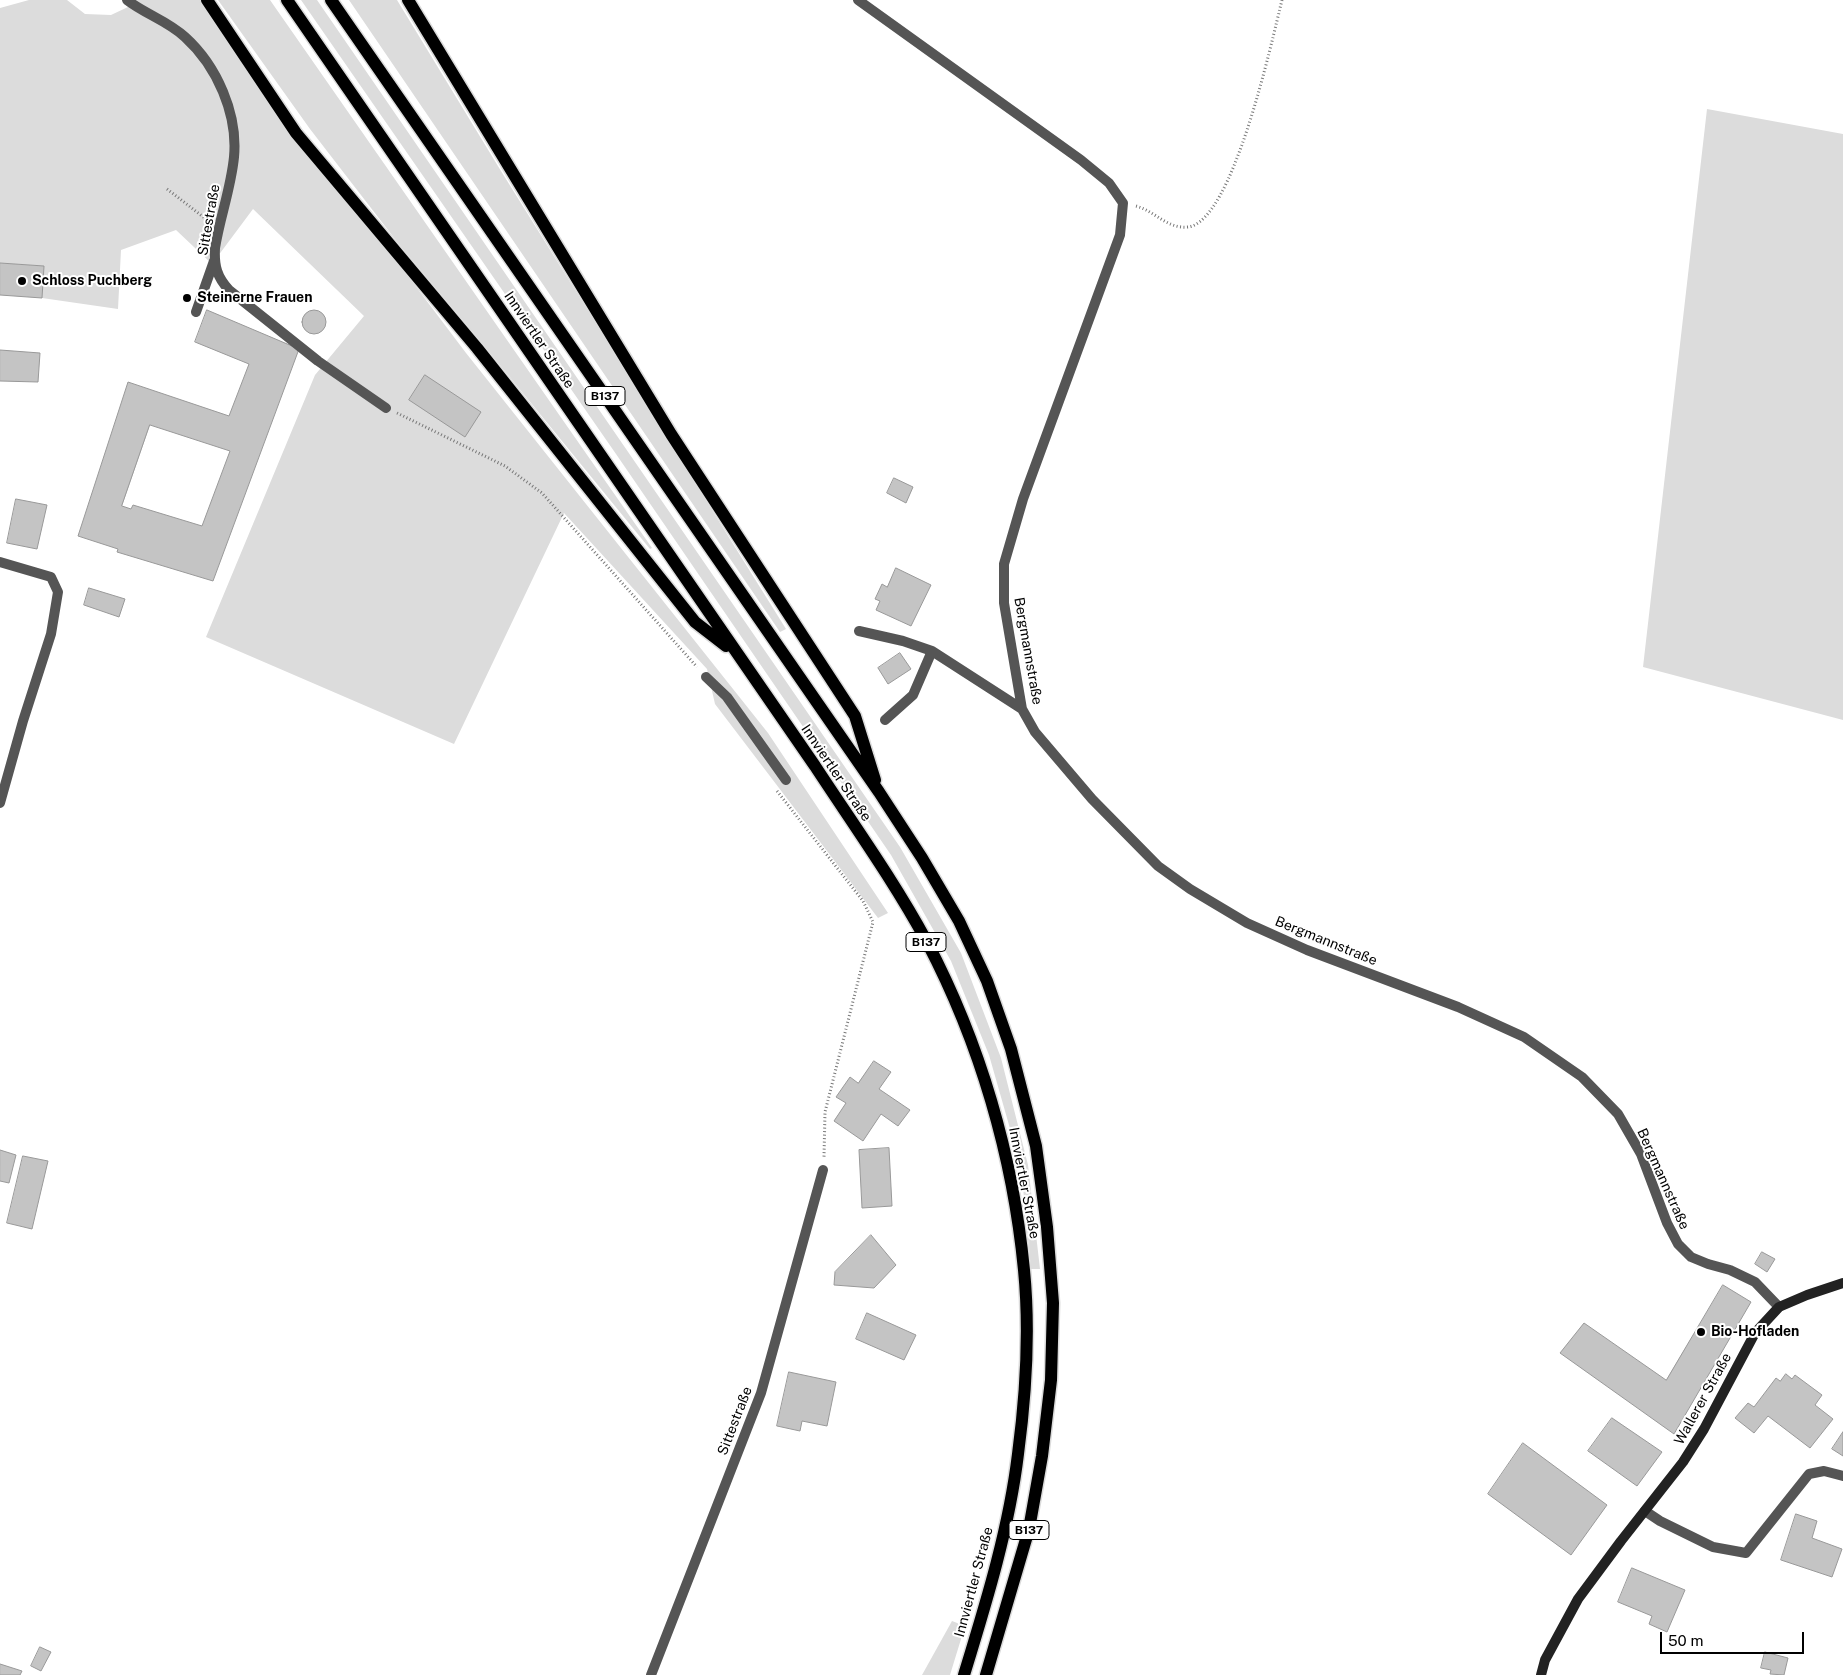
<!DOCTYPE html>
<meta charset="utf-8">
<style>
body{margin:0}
#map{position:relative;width:1843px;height:1675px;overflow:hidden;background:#fff;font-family:"Public Sans",sans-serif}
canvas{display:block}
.scale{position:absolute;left:1660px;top:1632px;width:144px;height:22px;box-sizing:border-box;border:2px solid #000;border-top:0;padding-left:6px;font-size:15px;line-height:18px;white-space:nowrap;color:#000;-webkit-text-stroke:4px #fff;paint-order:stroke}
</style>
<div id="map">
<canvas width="1843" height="1675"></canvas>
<div class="scale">50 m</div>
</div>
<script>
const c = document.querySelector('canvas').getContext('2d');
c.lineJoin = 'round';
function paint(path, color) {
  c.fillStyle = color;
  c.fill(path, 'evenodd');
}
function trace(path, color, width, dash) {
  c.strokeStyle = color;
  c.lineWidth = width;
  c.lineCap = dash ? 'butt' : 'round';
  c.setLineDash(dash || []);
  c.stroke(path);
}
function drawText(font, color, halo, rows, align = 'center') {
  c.font = font + ' "Public Sans",sans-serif';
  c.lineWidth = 4;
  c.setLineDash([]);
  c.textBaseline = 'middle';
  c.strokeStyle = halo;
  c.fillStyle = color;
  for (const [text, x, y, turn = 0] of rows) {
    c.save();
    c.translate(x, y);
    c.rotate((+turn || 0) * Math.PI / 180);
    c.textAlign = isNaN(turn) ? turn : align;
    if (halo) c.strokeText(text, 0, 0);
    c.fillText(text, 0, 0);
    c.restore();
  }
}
const green = new Path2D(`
 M29 0H67L85 14 111 15 128 7 131 0H202L251 68 466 353 768 733 888 913 878 918 715 704 707 669 564 513 454 744 206 637 315 375 364 316 253 209 212 264 176 230 121 250 118 309 42 298 44 266 0 263V8Z
 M218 0H270L652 548 650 549 482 343 398 243 310 129Z
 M301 0H317L900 847 961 953 1001 1058 1028 1165 1040 1269H1031L1021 1167 989 1055 951 961 891 855 616 454Z
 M349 0H397L501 171 786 629 780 632Z
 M1707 109 1843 134V720L1643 667Z
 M952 1621 965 1626 950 1675H922Z`);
const building = new Path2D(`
 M0 263 44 266 42 298 0 295Z
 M207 310 299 349 213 581 117 552 118 549 78 536 128 382 229 416 249 364 195 342ZM150 425 230 451 202 526 133 505 131 509 122 506Z
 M302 322a12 12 0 1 1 24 0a12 12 0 1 1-24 0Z
 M0 350 40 353 38 382 0 381Z
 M425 375 481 412 465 437 409 400Z
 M894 478 913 487 906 503 887 493Z
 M16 499 47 505 37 549 7 543Z
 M896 568 931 585 911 626 876 610 880 601 875 599 882 584 887 587Z
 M89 588 125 599 119 617 84 605Z
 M900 653 911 669 888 684 878 668Z
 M874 1061 891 1072 879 1089 910 1110 898 1126 881 1114 863 1141 834 1121 846 1103 836 1097 850 1077 858 1083Z
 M889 1148 892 1206 862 1208 859 1150Z
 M0 1150 16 1155 9 1183 0 1181Z
 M23 1156 48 1161 32 1229 7 1223Z
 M871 1235 896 1265 874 1288 834 1285 835 1272Z
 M1762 1252 1775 1259 1767 1272 1755 1264Z
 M1723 1285 1751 1302 1674 1434 1560 1353 1584 1323 1666 1380Z
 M867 1313 916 1335 904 1360 856 1339Z
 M789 1372 836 1382 827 1426 802 1421 800 1431 777 1426Z
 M1786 1374 1792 1379 1795 1375 1822 1395 1815 1405 1833 1419 1810 1448 1768 1416 1754 1433 1735 1418 1748 1403 1754 1407 1776 1378 1780 1381Z
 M1612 1418 1662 1452 1637 1486 1588 1451Z
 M1843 1432V1456L1832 1449Z
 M1523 1443 1607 1505 1571 1555 1488 1494Z
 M1796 1514 1817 1521 1812 1538 1842 1549 1832 1577 1781 1560Z
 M1632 1568 1685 1590 1667 1632 1649 1624 1652 1616 1618 1602Z
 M40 1647 51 1652 41 1671 31 1666Z
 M1765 1652 1788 1658 1784 1675 1770 1674 1771 1670 1761 1668Z
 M0 1664 22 1671 20 1675H0Z`);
const path = new Path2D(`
 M167 189 206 219
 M1136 206C1155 211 1167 229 1188 227 1233 222 1272 40 1282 0
 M397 413 505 466 542 493 697 667
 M777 791 863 901 873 922 825 1112 824 1157`);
const lane = new Path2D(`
 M127 0C145 14 168 21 185 37 217 66 238 114 234 157 231 188 220 217 215 248 214 266 217 277 229 290L318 361 386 408
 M858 0 1081 160 1109 183 1123 203 1120 235 1023 499 1004 564V603L1022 709 1035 732 1092 799 1158 866 1190 889 1247 923 1307 950 1458 1007 1524 1037 1582 1077 1618 1114 1641 1154 1667 1223 1678 1244 1691 1257 1708 1264 1730 1270 1755 1282 1779 1307
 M196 312 214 261
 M859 631 903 641 932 651 1022 709
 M706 677 727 697 786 780
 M885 720 913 695 932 651
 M651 1675 761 1393 823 1170`);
const street = new Path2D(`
 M0 562 51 577 58 592 51 634 23 721 0 803
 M1645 1511 1660 1521 1713 1547 1746 1553 1809 1474 1824 1471 1843 1476`);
const secondary = new Path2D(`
 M1541 1675 1545 1660 1578 1599 1621 1541 1683 1462 1704 1429 1755 1333 1779 1307 1807 1295 1843 1283`);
const primary = new Path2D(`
 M207 0 296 133 477 348 695 622 726 646
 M287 0 815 766C853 824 894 881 927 942 980 1043 1013 1156 1024 1270 1030 1331 1026 1394 1018 1454 1009 1529 986 1603 964 1675
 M331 0 879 792 922 858 959 921 987 981 1011 1049 1036 1146 1047 1227 1053 1303 1051 1380 1042 1456 1029 1529 986 1675
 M408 0 671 434 855 716 875 780`);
const markers = [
 [22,281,5,"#000"],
 [187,298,5,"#000"],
 [1701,1332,5,"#000"]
];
const shields = [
 [605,396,40],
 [926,942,40],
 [1029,1530,40]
];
const shieldNames = [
 ["B137",605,396],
 ["B137",926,942],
 ["B137",1029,1530]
];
const streetNames = [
 ["Sittestraße",209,220,-80],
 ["Innviertler Straße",539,340,56],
 ["Bergmannstraße",1028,651,80],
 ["Innviertler Straße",836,773,56],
 ["Bergmannstraße",1326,941,22],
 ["Bergmannstraße",1663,1179,66],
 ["Innviertler Straße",1024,1183,79],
 ["Wallerer Straße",1703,1399,-61],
 ["Sittestraße",735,1421,-69],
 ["Innviertler Straße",974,1582,-75]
];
const poiNames = [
 ["Schloss Puchberg",32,281],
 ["Steinerne Frauen",197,298],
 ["Bio-Hofladen",1711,1332]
];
paint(green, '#dcdcdc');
paint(building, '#c4c4c4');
trace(building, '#999', 1);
trace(primary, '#dbdbdb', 15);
trace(path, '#777', 3, [1, 2.5]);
trace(lane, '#555', 10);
trace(street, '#555', 10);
trace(secondary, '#222', 10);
trace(primary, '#000', 12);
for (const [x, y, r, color] of markers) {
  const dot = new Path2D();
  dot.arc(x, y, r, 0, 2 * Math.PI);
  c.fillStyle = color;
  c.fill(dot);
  trace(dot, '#fff', 2);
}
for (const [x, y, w] of shields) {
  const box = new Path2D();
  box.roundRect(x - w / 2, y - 9.5, w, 19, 4);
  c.fillStyle = '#fff';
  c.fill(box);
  trace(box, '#000', 1);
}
drawText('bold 12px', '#000', null, shieldNames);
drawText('14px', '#000', '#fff', streetNames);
drawText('bold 14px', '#000', '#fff', poiNames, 'left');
</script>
